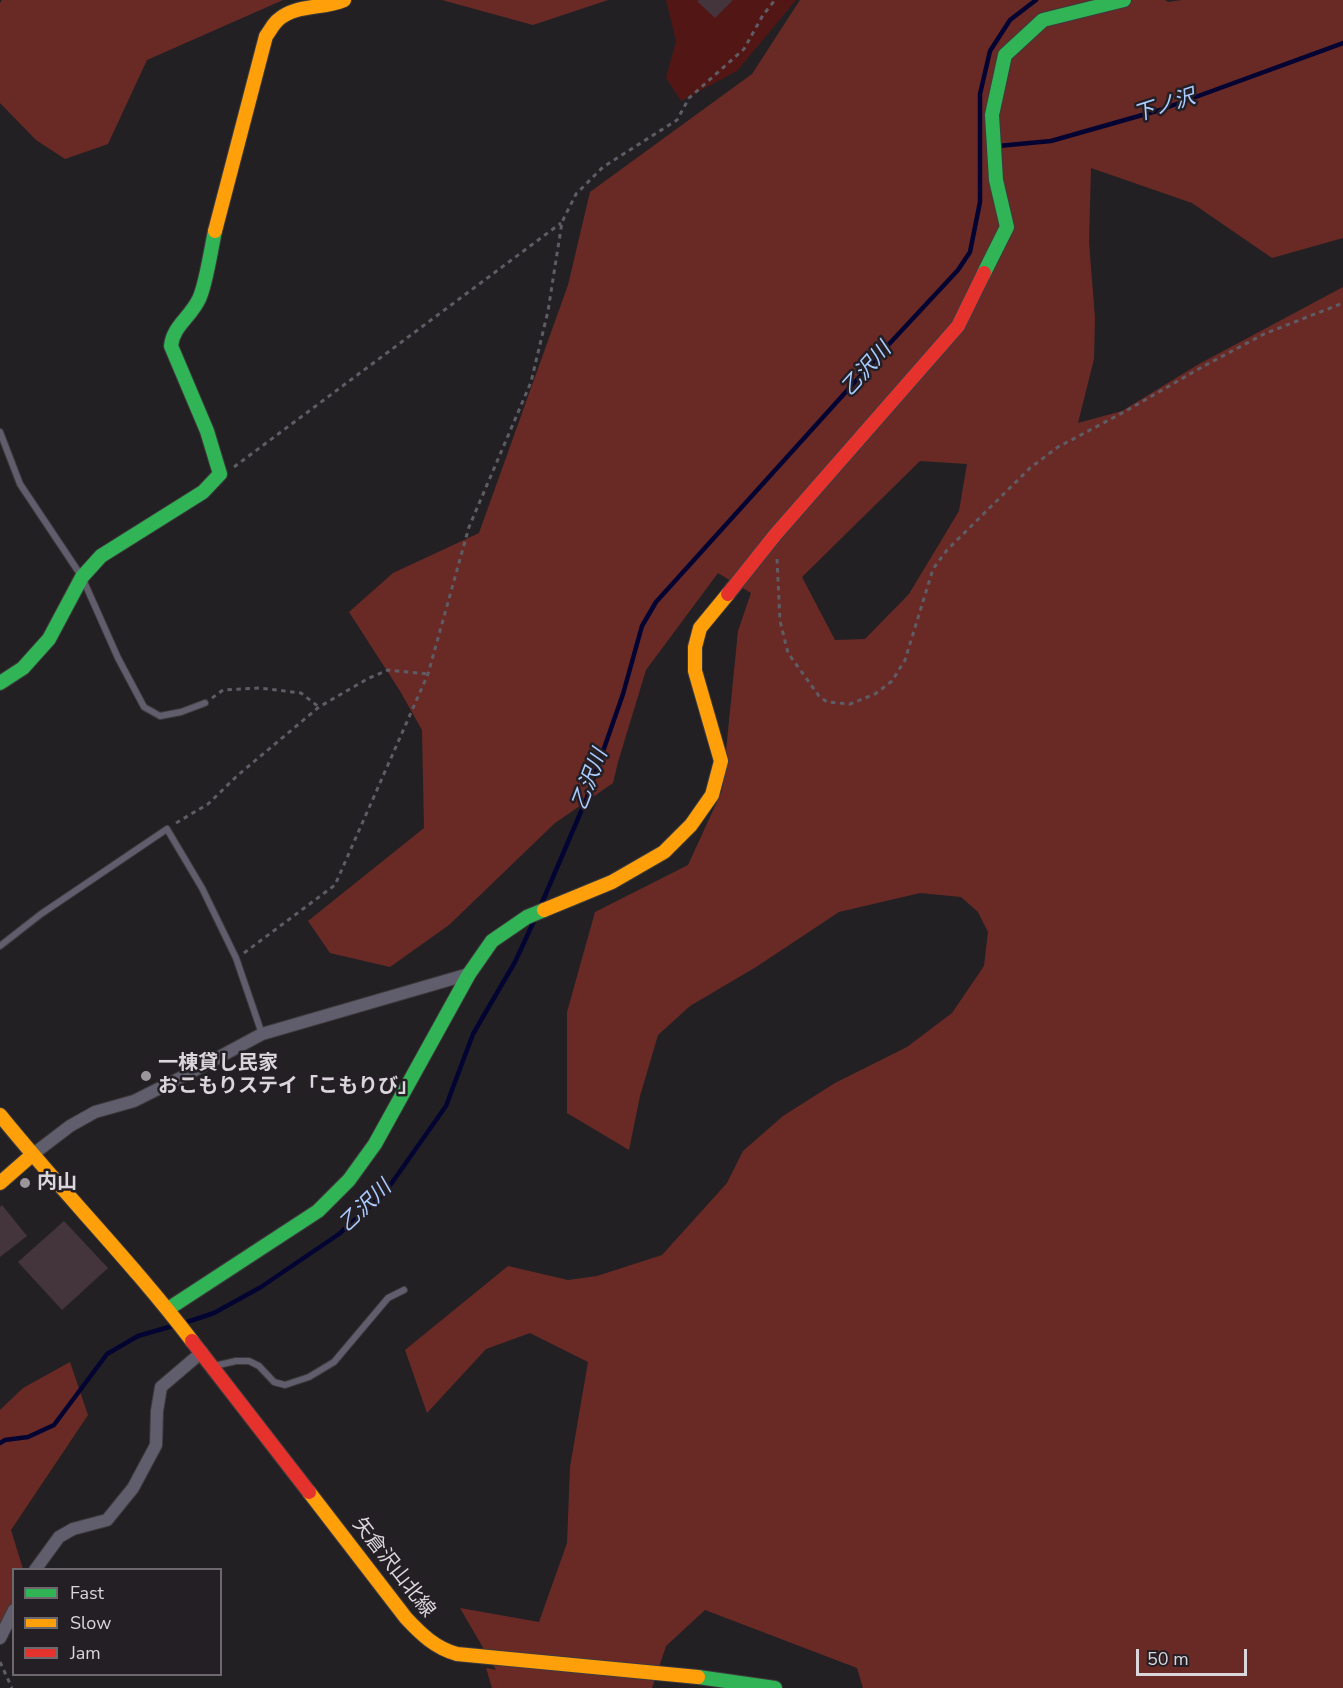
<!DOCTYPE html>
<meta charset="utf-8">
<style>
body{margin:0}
#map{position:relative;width:1343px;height:1688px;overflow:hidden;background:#232024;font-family:"Nunito Sans",sans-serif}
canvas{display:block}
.legend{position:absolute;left:12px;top:1568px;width:210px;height:108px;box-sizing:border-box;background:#241f25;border:2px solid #6d686e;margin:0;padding:8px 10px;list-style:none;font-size:18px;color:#dad6db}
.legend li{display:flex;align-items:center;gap:12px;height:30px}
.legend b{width:30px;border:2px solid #6d686e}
.scale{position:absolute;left:1136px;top:1649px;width:111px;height:27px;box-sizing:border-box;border:3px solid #dad6db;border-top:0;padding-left:8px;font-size:18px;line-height:21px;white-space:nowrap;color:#dad6db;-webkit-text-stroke:4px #241f25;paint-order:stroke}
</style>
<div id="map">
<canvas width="1343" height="1688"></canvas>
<ul class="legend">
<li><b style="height:8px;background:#30b455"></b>Fast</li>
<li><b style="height:8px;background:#ff9f0a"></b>Slow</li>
<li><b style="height:8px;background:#e5322d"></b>Jam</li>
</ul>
<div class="scale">50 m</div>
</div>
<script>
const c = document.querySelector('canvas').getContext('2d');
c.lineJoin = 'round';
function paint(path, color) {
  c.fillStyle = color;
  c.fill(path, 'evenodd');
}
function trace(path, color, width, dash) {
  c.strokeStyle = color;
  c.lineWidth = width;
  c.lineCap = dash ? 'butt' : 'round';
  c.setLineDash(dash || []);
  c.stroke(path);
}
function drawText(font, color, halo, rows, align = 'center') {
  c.font = font + ' "Nunito Sans","Noto Sans JP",sans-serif';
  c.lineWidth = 5;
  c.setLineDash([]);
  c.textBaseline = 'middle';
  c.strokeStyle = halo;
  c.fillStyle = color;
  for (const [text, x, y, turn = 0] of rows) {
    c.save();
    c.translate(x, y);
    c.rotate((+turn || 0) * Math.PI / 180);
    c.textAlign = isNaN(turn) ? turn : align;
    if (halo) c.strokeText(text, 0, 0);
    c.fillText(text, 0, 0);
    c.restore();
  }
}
const green = new Path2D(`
 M666 0H796L737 71 681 101 666 78 676 41Z`);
const forest = new Path2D(`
 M2 0H283L147 60 108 144 65 159 36 140 0 103V3Z
 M442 0H608L533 25Z
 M800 0H1165L1168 2 1182 0H1343V238L1272 258 1192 203 1091 168 1089 242 1095 318 1094 359 1078 423 1122 411 1199 364 1343 287V1688H863L857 1668 705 1610 666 1646 652 1688H492L486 1668 496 1670 460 1608 539 1622 567 1543 570 1467 588 1362 530 1333 486 1349 427 1413 405 1350 508 1266 568 1280 597 1276 662 1255 727 1183 743 1151 783 1116 835 1083 907 1047 952 1013 984 966 988 932 978 912 961 897 920 893 839 912 756 967 690 1006 658 1035 640 1096 629 1150 567 1113V1012L595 912 688 865 722 791 738 631 751 593 718 573 646 670 618 762 613 783 555 823 449 925 390 967 330 953 308 921 424 828 422 730 400 691 349 612 393 573 479 533 568 285 590 192 752 74ZM920 461 967 464 959 511 909 594 865 639 835 640 802 577Z
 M70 1362 88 1415 11 1530 23 1569 14 1570 13 1610 0 1629V1410L23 1388Z`);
const stream = new Path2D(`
 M998 146 1051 141 1160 110 1343 43
 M541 905 586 800 623 694 642 626 656 602 891 342 958 270 970 252 980 202V94L990 51 1010 20 1036 0
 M184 1323 214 1313 261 1287 339 1234 384 1194 446 1106 473 1034 515 962 534 921
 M0 1443 5 1440 28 1437 54 1425 107 1354 138 1336 176 1325`);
const building = new Path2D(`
 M699 0H733L715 18 697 1Z
 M2 1205 27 1236 0 1257V1207Z
 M64 1221 108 1268 62 1310 18 1262Z`);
const path = new Path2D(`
 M234 467 561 223
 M777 559 780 621 788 653 819 696 827 702 850 704 875 694 892 681 905 660 933 569 947 550 1030 468 1058 447 1124 412 1204 366 1264 334 1343 303
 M212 698 223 690 260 688 301 693 319 707
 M176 823 208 804 238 775 319 707 369 678 388 670 428 674
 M244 953 335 885 428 674 469 527 531 382 548 311 562 222 576 194 603 167 677 120 689 98 744 49 763 15 775 0
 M0 1662 12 1688`);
const lane = new Path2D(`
 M0 432 20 484 82 577 118 658 144 707 160 716 181 712 205 703
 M0 946 41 914 167 829 202 888 236 958 262 1034
 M214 1366 236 1361H249L259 1366 274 1382 285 1385 309 1377 334 1362 388 1298 404 1290`);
const street = new Path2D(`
 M32 1155 70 1126 95 1112 134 1101 182 1077 262 1034 469 974
 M35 1570 59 1537 73 1529 107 1520 133 1488 156 1445 157 1411 161 1387 202 1352
 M0 1638 14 1610`);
const fast = new Path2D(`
 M984 273 1007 227 996 180 992 115 1005 55 1043 20 1124 0
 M0 683 23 668 49 639 82 577 101 556 203 492 220 474 207 431 171 346C173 326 190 318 199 299 206 285 211 249 215 231
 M168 1309 318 1211 349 1180 375 1144 469 974 492 941 527 917 544 910
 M698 1677 775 1688`);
const slow = new Path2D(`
 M215 231 266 36C270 31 273 24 278 20 295 4 324 9 344 0
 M544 910 612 882 664 852 691 825 712 795 721 761 695 671V647L700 628 728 594
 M0 1115C62 1192 132 1262 192 1341
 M0 1183 32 1155
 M309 1492 406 1618C421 1634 435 1648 457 1654L698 1677`);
const jam = new Path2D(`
 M728 594 775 535 958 326 984 273
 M192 1341 309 1492`);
const markers = [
 [146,1076,6,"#9a969b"],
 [25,1183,6,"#9a969b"]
];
const poiNames = [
 ["一棟貸し民家",158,1064],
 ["おこもりステイ「こもりび」",158,1087],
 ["内山",37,1183]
];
const streetNames = [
 ["矢倉沢山北線",393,1568,52]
];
const waterNames = [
 ["下ノ沢",1165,107,-18],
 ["乙沢川",867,370,-48],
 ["乙沢川",591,780,-69],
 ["乙沢川",366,1207,-44]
];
paint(green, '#521715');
paint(forest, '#692a26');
trace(stream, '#030432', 4.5);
paint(building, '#44353d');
trace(lane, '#3d3a3d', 8);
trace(street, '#3d3a3d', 14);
trace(fast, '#3d3a3d', 16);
trace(slow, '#3d3a3d', 16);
trace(jam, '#3d3a3d', 16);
trace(path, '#5e5c65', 3, [4.5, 4.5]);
trace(lane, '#605e6c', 6);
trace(street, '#605e6c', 12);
trace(fast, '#30b455', 14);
trace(slow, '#ff9f0a', 14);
trace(jam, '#e5322d', 14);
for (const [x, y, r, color] of markers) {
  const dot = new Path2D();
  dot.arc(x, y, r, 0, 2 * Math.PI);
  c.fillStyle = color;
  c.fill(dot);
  trace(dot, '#241f25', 2);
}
drawText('bold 20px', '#dad6db', '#241f25', poiNames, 'left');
drawText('20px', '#dad6db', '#241f25', streetNames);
drawText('italic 21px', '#aaccfe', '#241f25', waterNames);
</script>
